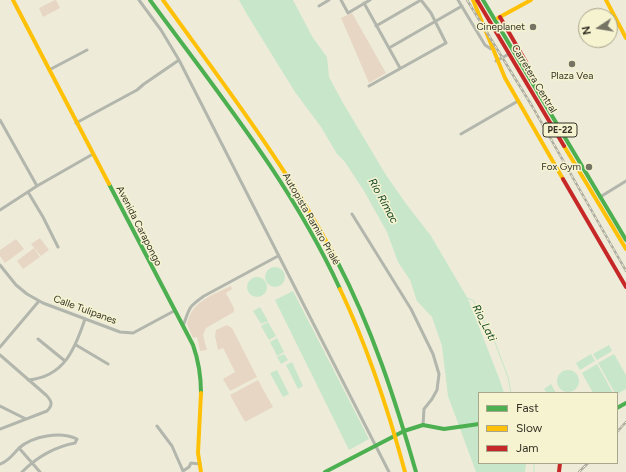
<!DOCTYPE html>
<meta charset="utf-8">
<style>
body{margin:0}
#map{position:relative;width:626px;height:472px;overflow:hidden;background:#eeecd9;font-family:Figtree,sans-serif}
canvas{display:block}
.legend{position:absolute;left:478px;top:392px;width:140px;height:72px;box-sizing:border-box;background:#f6f3d1;border:1px solid #a8a68d;margin:0;padding:5px 7px;list-style:none;font-size:12px;color:#343326}
.legend li{display:flex;align-items:center;gap:8px;height:20px}
.legend b{width:20px;border:1px solid #a8a68d}
.north{position:absolute;left:578px;top:8px;width:40px;height:40px;box-sizing:border-box;background:#f6f3d1;border:1px solid #a8a68d;border-radius:50%;rotate:258deg;font-size:11px;font-weight:700;line-height:16px;text-align:center;color:#343326}
.north::after{content:'';display:block;margin:auto;width:14px;height:18px;background:#757465;clip-path:polygon(50% 0,100% 100%,50% 72%,0 100%)}
</style>
<div id="map">
<canvas width="626" height="472"></canvas>
<ul class="legend">
<li><b style="height:5px;background:#4caf50"></b>Fast</li>
<li><b style="height:5px;background:#ffc107"></b>Slow</li>
<li><b style="height:5px;background:#c62828"></b>Jam</li>
</ul>
<div class="north">N</div>
</div>
<script>
const c = document.querySelector('canvas').getContext('2d');
c.lineJoin = 'round';
function paint(path, color) {
  c.fillStyle = color;
  c.fill(path, 'evenodd');
}
function trace(path, color, width, dash) {
  c.strokeStyle = color;
  c.lineWidth = width;
  c.lineCap = dash ? 'butt' : 'round';
  c.setLineDash(dash || []);
  c.stroke(path);
}
function drawText(font, color, halo, rows, align = 'center') {
  c.font = font + ' Figtree,sans-serif';
  c.lineWidth = 3;
  c.setLineDash([]);
  c.textBaseline = 'middle';
  c.strokeStyle = halo;
  c.fillStyle = color;
  for (const [text, x, y, turn = 0] of rows) {
    c.save();
    c.translate(x, y);
    c.rotate((+turn || 0) * Math.PI / 180);
    c.textAlign = isNaN(turn) ? turn : align;
    if (halo) c.strokeText(text, 0, 0);
    c.fillText(text, 0, 0);
    c.restore();
  }
}
const green = new Path2D(`
 M55 0H56L60 8 43 17 39 8Z
 M352 13 386 73 369 83 341 18Z
 M40 238 49 250 41 256 31 244Z
 M16 239 24 249 5 263 0 256V250Z
 M34 248 40 257 23 269 17 261Z
 M231 286 232 289 226 293 234 308V312L206 328 203 335 207 350 200 351 197 337 193 338 187 324C192 301 211 296 231 286Z
 M227 325 232 328 257 377 230 391 223 379 235 372 223 348 218 350 215 336 216 330Z
 M258 380 273 407 245 422 230 395Z`);
const water = new Path2D(`
 M239 0H293L313 38 327 57 329 77 343 103 386 175 407 205 431 236 468 299 499 378 504 393H479V463H526L525 472H476L448 396 442 346 432 317 417 301 410 280 398 262 387 232 364 191 345 162 337 154 321 127 295 92 248 16Z
 M265 277a10 10 0 1 1 20 0a10 10 0 1 1-20 0Z
 M247 287a10 10 0 1 1 20 0a10 10 0 1 1-20 0Z
 M293 291 369 439 349 450 275 300Z
 M260 307 268 321 261 324 253 311Z
 M268 322 276 336 269 340 261 326Z
 M277 338 284 352 277 356 270 342Z
 M609 345 612 351 597 360 593 354Z
 M284 354 288 360 281 364 277 357Z
 M591 354 595 361 580 370 576 363Z
 M614 354 626 375V389L617 394 615 393 598 363Z
 M292 362 303 386 298 389 286 365Z
 M597 364 613 393H593L582 373Z
 M557 381a11 11 0 1 1 22 0a11 11 0 1 1-22 0Z
 M277 370 289 394 283 397 270 373Z
 M551 384 556 393H547L544 389Z`);
const stream = new Path2D(`
 M467 298 473 300 494 340 508 377 511 393
 M534 472V463`);
const street = new Path2D(`
 M139 0 161 30 179 60 389 472
 M341 0 348 13 370 0
 M458 0 485 45 491 49
 M364 3 400 68
 M319 6 329 0
 M376 26 421 0
 M389 48 462 6
 M496 61 509 54
 M49 70 87 50
 M369 86 446 43 431 13 421 0
 M0 120 37 186
 M76 123 137 90 144 84 179 60
 M461 134 518 101
 M28 192 43 217 58 247
 M600 197 626 181
 M0 210 37 186 93 154
 M352 214 411 309 433 354 439 374 437 390 432 399 424 409 423 425
 M0 265 16 285 27 294 43 303 120 332 133 333 174 311
 M183 326C190 308 187 308 204 296L278 256
 M38 339 65 361
 M76 345 108 364
 M0 347 39 301
 M0 355 46 395C52 401 53 405 47 411L0 429
 M28 380C64 377 75 349 85 319
 M0 406 26 419
 M157 426 172 446 183 471 189 467 191 463 200 464
 M19 448 40 472
 M0 464C9 461 13 454 19 448 33 436 60 431 77 439L75 443C54 447 38 456 22 472`);
const fast = new Path2D(`
 M150 0C218 93 292 184 340 289
 M483 0 626 240
 M109 184 193 345C199 362 201 375 201 393
 M337 261C372 328 395 399 416 472
 M617 408 626 403
 M325 472 404 431 423 425 444 429 479 424`);
const slow = new Path2D(`
 M13 0 109 184
 M163 0C224 85 288 168 337 261
 M473 0 505 78 563 179
 M606 0 626 38
 M498 18 531 0
 M564 146 626 249
 M340 289C368 348 388 409 405 472
 M201 393 198 453 201 472`);
const jam = new Path2D(`
 M477 0 564 146
 M500 17 526 62 532 78
 M563 179 626 287
 M559 472 560 463`);
const rail = new Path2D(`
 M467 0 532 106 626 271
 M617 432 626 422
 M579 472 588 463`);
const markers = [
 [533,27,4,"#757465"],
 [572,64,4,"#757465"],
 [589,167,4,"#757465"]
];
const shields = [
 [560,130,34]
];
const shieldNames = [
 ["PE-22",560,130]
];
const poiNames = [
 ["Cineplanet",525,27],
 ["Plaza Vea",572,76,"center"],
 ["Fox Gym",581,167]
];
const streetNames = [
 ["Carretera Central",534,79,59],
 ["Autopista Ramiro Prialé",311,219,60],
 ["Avenida Carapongo",139,226,63],
 ["Calle Tulipanes",85,310,20]
];
const waterNames = [
 ["Río Rímac",383,201,61],
 ["Rio_Lati",484,323,63]
];
paint(green, '#e7d6c4');
paint(water, '#c7e6ca');
trace(stream, '#c7e6ca', 1);
trace(street, '#b2b6ac', 3);
trace(fast, '#4caf50', 4);
trace(slow, '#ffc107', 4);
trace(jam, '#c62828', 4);
trace(rail, '#acaca1', 2.5);
trace(rail, '#f6f3d1', 1, [3]);
for (const [x, y, r, color] of markers) {
  const dot = new Path2D();
  dot.arc(x, y, r, 0, 2 * Math.PI);
  c.fillStyle = color;
  c.fill(dot);
  trace(dot, '#f6f3d1', 1.5);
}
for (const [x, y, w] of shields) {
  const box = new Path2D();
  box.roundRect(x - w / 2, y - 7, w, 14, 3);
  c.fillStyle = '#f6f3d1';
  c.fill(box);
  trace(box, '#343326', 1);
}
drawText('bold 9px', '#343326', null, shieldNames);
drawText('10px', '#343326', '#f6f3d1', poiNames, 'right');
drawText('10px', '#343326', '#f6f3d1', streetNames);
drawText('italic 11px', '#0f4526', '#f6f3d1', waterNames);
</script>
